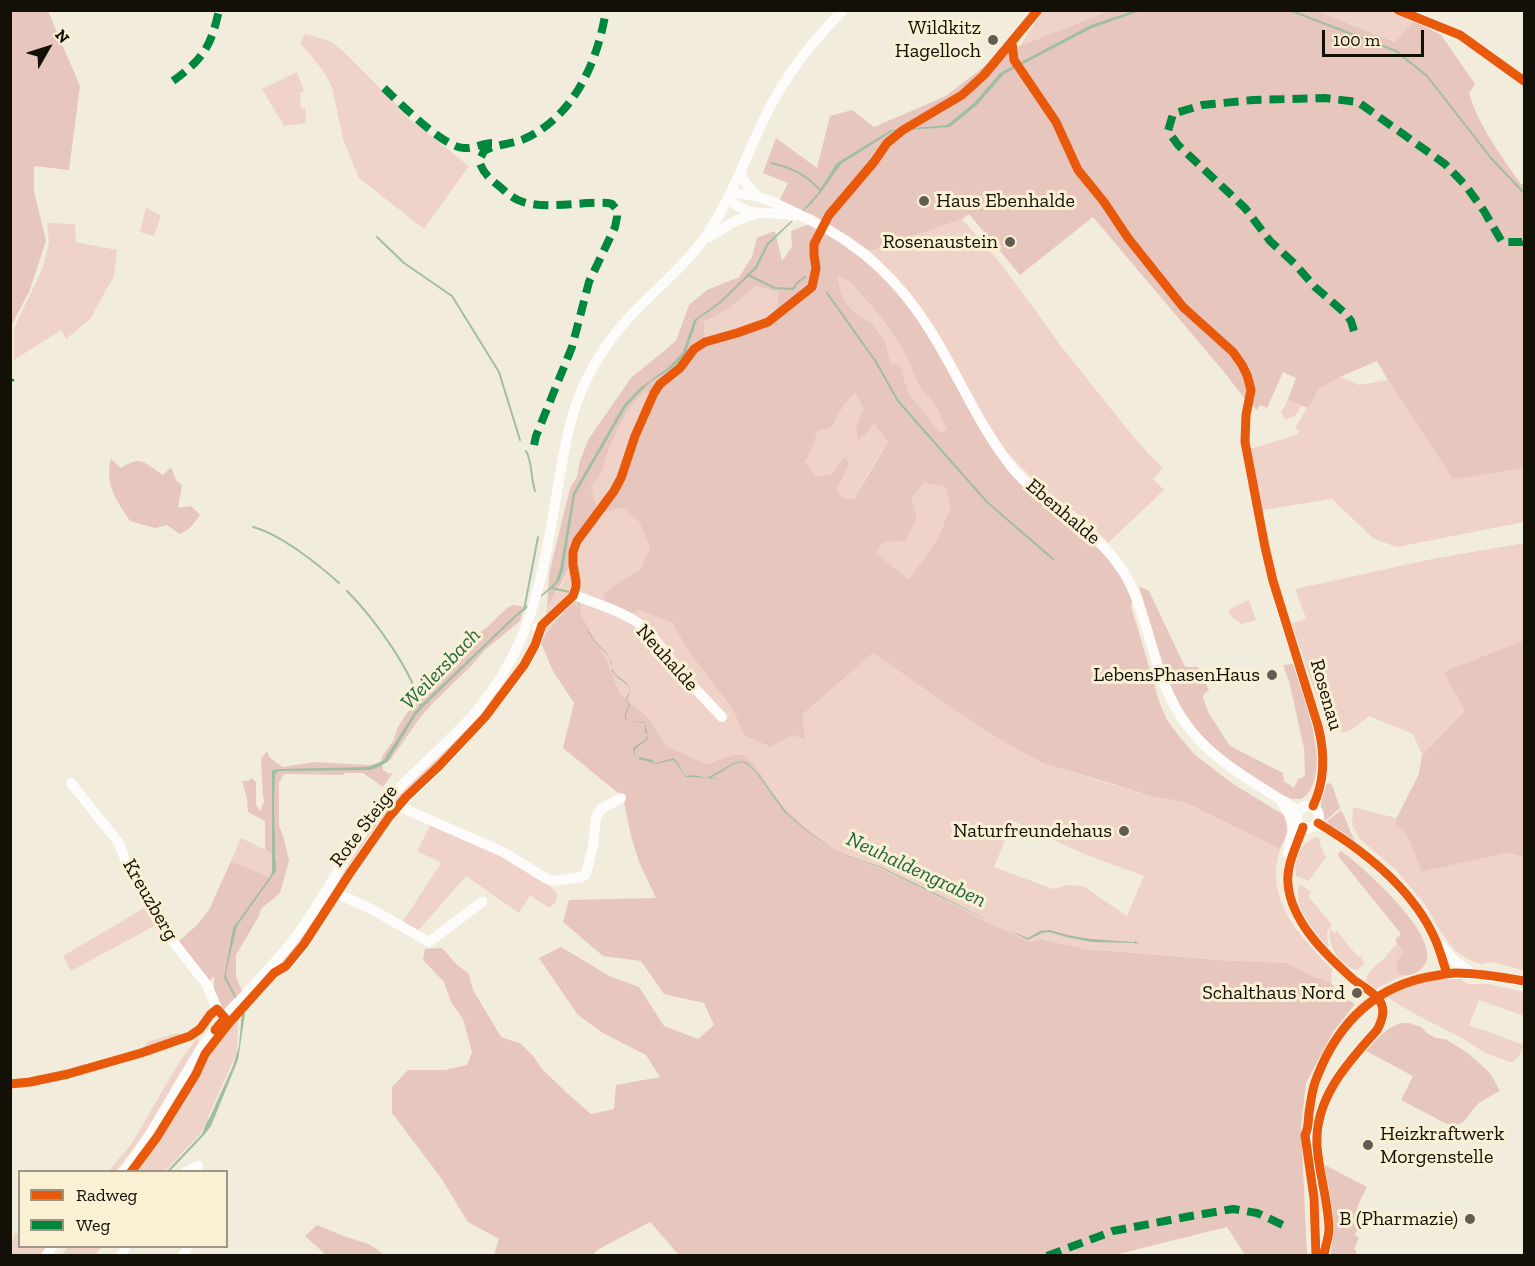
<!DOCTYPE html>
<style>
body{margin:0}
#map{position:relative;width:1535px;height:1266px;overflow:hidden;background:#f2ecdc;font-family:"Zilla Slab",serif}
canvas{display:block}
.frame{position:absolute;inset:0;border:12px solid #131007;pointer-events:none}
.legend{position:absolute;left:18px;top:1170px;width:210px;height:78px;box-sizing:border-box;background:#faf0d4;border:2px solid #9e9682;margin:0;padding:8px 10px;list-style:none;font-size:18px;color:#131007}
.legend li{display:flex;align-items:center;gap:12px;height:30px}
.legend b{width:30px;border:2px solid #9e9682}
.north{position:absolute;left:18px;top:18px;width:60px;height:60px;-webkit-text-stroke:4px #faf0d4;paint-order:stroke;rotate:51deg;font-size:16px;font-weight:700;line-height:24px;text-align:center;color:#131007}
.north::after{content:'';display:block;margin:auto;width:21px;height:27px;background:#131007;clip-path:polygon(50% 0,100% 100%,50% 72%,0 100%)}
.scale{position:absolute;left:1322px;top:30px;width:102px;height:27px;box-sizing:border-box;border:3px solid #131007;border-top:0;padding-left:8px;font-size:18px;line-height:21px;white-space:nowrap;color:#131007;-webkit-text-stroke:4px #faf0d4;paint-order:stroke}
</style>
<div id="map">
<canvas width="1535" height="1266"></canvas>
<div class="frame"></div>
<ul class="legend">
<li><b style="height:8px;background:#e8590c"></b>Radweg</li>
<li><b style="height:8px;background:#00873e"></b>Weg</li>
</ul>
<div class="north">N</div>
<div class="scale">100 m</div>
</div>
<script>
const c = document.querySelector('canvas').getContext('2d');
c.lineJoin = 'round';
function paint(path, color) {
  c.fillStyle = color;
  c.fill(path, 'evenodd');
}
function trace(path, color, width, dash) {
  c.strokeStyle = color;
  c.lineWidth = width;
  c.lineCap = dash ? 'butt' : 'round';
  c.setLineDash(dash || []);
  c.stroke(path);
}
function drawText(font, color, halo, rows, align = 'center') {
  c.font = font + ' "Zilla Slab",serif';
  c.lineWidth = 6;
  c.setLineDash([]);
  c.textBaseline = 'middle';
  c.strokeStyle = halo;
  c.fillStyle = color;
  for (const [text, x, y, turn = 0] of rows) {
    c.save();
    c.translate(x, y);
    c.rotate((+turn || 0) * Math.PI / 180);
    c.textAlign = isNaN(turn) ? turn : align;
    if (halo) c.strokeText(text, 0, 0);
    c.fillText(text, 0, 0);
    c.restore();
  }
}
const green = new Path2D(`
 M1043 11V10L1109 11 1019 47Z
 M1317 11H1392L1414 21 1395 42Z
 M305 34 330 41 344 52 403 111 407 117 469 166 424 229 359 178 343 139 332 87 322 69 300 43Z
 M297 72 304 91 300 93 301 108H305L306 123 284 126 262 89Z
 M146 207 161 216 154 236 140 232Z
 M962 219 1002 265 1061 346 1115 414 1150 456 1163 468 1153 479 1164 490 1108 543 1084 518 1043 489 1008 454 979 416 906 290 870 251Z
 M47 223 75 224 76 242 117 250 114 276 90 319 66 339 61 330 14 360V328L42 270 49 242Z
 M837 276 850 282 880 316 904 351 919 386 936 406 947 430 940 433 908 392 900 365 891 363 885 341 872 324 854 312 843 298Z
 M756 286 778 292V305L768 322 737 333 705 342 704 322 730 308Z
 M1340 377 1359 385 1388 380 1453 478 1524 468V522L1397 547 1374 539 1332 499 1262 510 1250 449 1296 435 1300 431 1295 428 1319 389Z
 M645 391 654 393 635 436 621 478 614 491 598 512 591 486 601 474 610 446 627 411Z
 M855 393 863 408 856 427 867 433 874 424 888 442 872 467 854 499 842 498 837 488 850 463 846 458 832 474 816 477 805 463 814 445 817 431 831 428 844 405Z
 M1288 400 1302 406 1295 416 1286 420 1281 413Z
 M924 483 946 487 950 507 938 538 909 581 876 553 883 542 917 518 910 498Z
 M623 508 639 522 650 547 640 570 622 580 625 616 640 610 672 623 689 652 733 710 744 735 802 715 873 653 972 722 1011 746 1045 764 1150 796 1185 802 1280 849C1278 858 1275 868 1276 877 1278 915 1307 944 1332 969L1331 983 1310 975 1287 963 1220 960 1085 949 1040 939 1030 942 987 922 908 881 834 849 807 829 795 819 784 808 770 789 732 755 707 764 666 746 649 718 620 694 608 663 573 600 540 641 547 608 560 588 578 552 593 515ZM1013 821 1082 853 1144 876 1127 916 1083 886 1068 885 1053 889 994 867Z
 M1524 543V640L1443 672 1465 711 1422 755 1413 734 1369 716 1353 729 1341 733 1334 710H1321L1292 624 1306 618 1295 589 1432 559Z
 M1249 600 1256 620 1241 624 1231 617 1228 610Z
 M498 691 502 693 425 778 287 962 275 970 364 839 386 809Z
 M1353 807 1396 818 1394 823 1408 837 1421 872 1506 853 1524 857V971L1498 963 1490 962 1481 964 1469 960 1454 950 1439 929 1426 906 1412 889 1396 870 1360 839 1352 825Z
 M431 824 505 857 550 886 557 894 556 902 549 908 530 895 519 913 466 876 417 932 402 923 441 863 417 851Z
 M1319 837 1320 845 1326 857 1309 881 1296 876C1293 860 1302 839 1319 837Z
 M241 838 278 856 268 878 231 861Z
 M1302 885 1311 892 1308 896 1332 925C1324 932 1328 939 1329 948 1314 931 1293 909 1299 886Z
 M146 907 156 925 71 971 63 956Z
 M1331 929 1334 933 1337 931 1358 957 1361 955 1364 964 1357 970C1339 965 1332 951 1329 934V931Z
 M1394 940 1401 947 1403 952C1397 962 1395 962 1398 974L1404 976 1393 980 1376 989 1366 981C1367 970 1376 966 1384 959 1388 954 1391 949 1397 944Z
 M1449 977 1461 979 1467 984H1488L1524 992V1016L1479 1000 1469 1025 1524 1045C1521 1052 1518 1061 1510 1062L1485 1053 1464 1039 1413 1013 1387 997C1408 986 1427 981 1449 977Z
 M238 1018 237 1052 201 1133 165 1171H138L172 1121 207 1058Z
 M178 1033 181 1035 179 1038 149 1049 145 1047V1045L149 1041Z
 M197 1038H199L198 1043C173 1087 149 1132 116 1171L108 1172 132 1143 180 1061Z
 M84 1064H86L87 1065C86 1067 85 1068 84 1069 77 1074 21 1084 11 1084V1080C30 1082 64 1070 84 1064Z
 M15 1233H19L20 1246 46 1247 41 1255H11L10 1248Z
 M68 1247V1246L101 1247 96 1255H62Z`);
const forest = new Path2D(`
 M11 10 48 11 80 86 69 170 34 166V191L46 241 29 292 11 326Z
 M1109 11H1317L1395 42 1414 21 1441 35 1475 84 1469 93C1479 127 1501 155 1520 183L1524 185V468L1453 479 1388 380 1377 361 1340 377 1319 389 1308 408 1288 400 1296 378 1283 372 1267 408 1260 405 1257 410 1245 399 1224 372 1093 217 1020 275 969 214 962 219 870 251 813 215 779 202 788 183 763 173 776 138 817 168 830 116 852 110 874 127 946 96 1000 54Z
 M815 222 893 280 1008 462 1086 530 1135 595 1131 606 1160 704 1167 720 1178 735 1194 754 1233 784 1284 815 1288 831 1280 849 1185 802 1150 796 1100 780 1045 764 1011 746 972 722 873 653 802 715 805 739 791 735 771 747 744 735 733 710 689 652 672 623 640 610 625 616 604 607V594L622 580 640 570 650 547 639 522 623 508 593 515C579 547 566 578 547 608L549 574 570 488 577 477 580 461 588 440 631 378 676 341 689 305 707 290 739 277 752 257 757 238 775 231 782 261 792 247 791 231ZM837 276 850 282 880 316 904 351 919 386 936 406 947 430 940 433 908 392 900 365 891 363 885 341 872 324 854 312 843 298ZM756 286 778 292V305L768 322 737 333 705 342 704 322 730 308ZM645 391 654 394 635 436 621 478 614 491 598 512 591 486 601 474 610 446 627 411ZM855 393 863 408 856 427 858 440 867 433 874 424 888 442 854 499 842 498 837 488 850 463 845 457 832 474 816 477 805 462 814 445 817 431 831 428 844 405ZM924 483 946 487 950 508 938 538 909 580 876 553 883 542 905 541 917 518 911 498Z
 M111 459 121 468C142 454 144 463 163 475L171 467 176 480 182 485 178 508 191 506 200 515 190 528 180 534 167 525 155 528 130 521C117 501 104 484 111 459Z
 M1139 586 1149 591 1185 667H1198L1209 690 1204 694 1203 698 1208 712 1230 746 1283 773 1284 781 1294 788 1298 779 1302 778 1305 775 1304 748 1289 681 1283 665 1293 664C1303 695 1331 765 1308 793 1306 796 1303 797 1301 799H1292L1282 795 1237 766 1213 749 1187 719 1173 692 1163 666Z
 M573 600 608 663 620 694 649 718 666 746 707 764 732 755H744L757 768 770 789 784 808 807 829 834 849 908 881 987 922 1030 942 1040 939 1085 949 1220 960 1287 963 1310 975 1331 983 1341 996 1355 1004 1333 1032 1306 1083 1301 1127 1307 1255H1245L1227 1227 1114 1255H679L650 1222 597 1250 593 1255H494L499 1239 468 1222 441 1178 392 1113V1087L408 1070H445L467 1065 472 1052 463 1019 451 1002 444 982 423 960 425 949 442 948 457 965 469 974 473 990 501 1037 520 1043 533 1056 542 1069 567 1093 591 1114 614 1109 616 1085 660 1077 646 1055 603 1033 578 1015 539 958 561 947 611 977 639 987 664 1026 698 1039 714 1025 704 1003 664 994 641 961 603 956 563 922 569 900 656 898 639 862 631 836 623 797 563 748 574 703 553 671 540 641Z
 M514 605 524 607 520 621 485 650 472 665 433 703 419 719 391 759 386 763 382 761 381 758 393 741 398 727 407 713 417 702 421 693 434 681 437 672 470 638 485 629 506 609 510 606Z
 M1524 640V857L1506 853 1421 872 1408 837 1394 823 1419 774 1422 755 1465 711 1443 672Z
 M267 751 270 758 283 767 314 762 368 765 377 764 383 766V770L389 774 393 772 383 787 363 773H345L343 775 284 774 279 783V825L284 839 289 861 280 893 261 909 259 916 236 955V977L242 991 223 1010 214 990V976L208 983 178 942 197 925 209 910 231 861 268 877 278 856 265 850V821L248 812 247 798 242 781H248L252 778 256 782V805L260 811 265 800 263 797 261 759Z
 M1329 783 1332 785 1340 808 1325 821C1317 809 1323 796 1327 784Z
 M1341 810C1347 820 1349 831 1355 841L1326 822Z
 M1341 851C1361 865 1454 946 1420 970 1414 975 1405 977 1398 974 1395 962 1397 962 1403 951L1395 940 1401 934 1339 857 1338 854Z
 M1403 1023H1409L1421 1027 1428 1034 1436 1038 1445 1039 1468 1053 1490 1073 1500 1091C1493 1095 1486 1098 1479 1103 1466 1114 1467 1130 1445 1123L1401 1100 1413 1076 1366 1051C1377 1039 1387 1026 1403 1023Z
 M1323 1164 1367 1187 1357 1207 1366 1212 1355 1235 1359 1238 1354 1249 1357 1252 1354 1255H1331C1334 1225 1329 1194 1323 1164Z
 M317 1225 346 1237 369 1244 385 1255H324V1253L305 1236Z`);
const water = new Path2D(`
 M1133 11H1140L1092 28 1004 74 977 105 950 127 893 131 841 164 822 191 812 203 769 244 757 268 721 303 697 320 686 352 680 360 672 368 650 382 637 395 626 407 575 495 563 571 559 581 553 587C559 589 570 590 575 594 581 600 579 619 583 625 584 628 587 630 589 632 592 636 594 640 597 643 601 648 606 651 609 657 612 662 611 665 613 670 616 678 631 682 630 690 630 693 628 696 627 699L630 706 626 714V718L629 721 644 722C647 725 646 732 648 736V739L635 749V754L638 758 657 763 673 758C680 762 680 770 686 776L694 775 707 778 733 763 742 761 748 763 760 776 787 813 804 828 835 851 881 867 931 891 1005 929 1028 938 1040 931 1050 930 1067 935 1091 939 1132 942H1135L1136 939V941L1137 940 1136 943 1140 944H1136L1141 946 1134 943 1091 942 1066 937 1050 932 1042 933 1028 940 881 868 835 851 804 829 785 813 757 774 748 765 742 762 734 764 711 778 723 779C710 779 698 777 686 777 680 771 679 764 673 760L657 764 639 759 634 754 633 748 645 740 648 736 645 732V723L629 721 625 719V713L629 706 626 698 630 691 629 686 617 677 612 671V662L608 656 596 643 582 624 577 599 574 594 551 589 516 617 424 706 416 715 387 762 379 767 370 770 279 771 275 774 274 808 276 871 237 926 226 972V977L245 1014 238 1060 211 1126 205 1134 170 1171 166 1172 202 1134 206 1123 210 1117 233 1066 239 1046 242 1011 224 978 233 928 272 874V770L281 769 369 767 384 760 414 713 422 704 515 615 547 590 556 581 560 569 573 493 623 406 641 387 669 367 683 352 694 320 718 303 755 267 767 243 801 212 818 193 836 164 840 161 891 130 947 125 974 103 1000 73 1091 25Z`);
const stream = new Path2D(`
 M1289 10 1396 51 1427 76 1491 158 1524 193
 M772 163C794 169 805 174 821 191
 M377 237 404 263 452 296 499 372 520 440
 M748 275 775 288 793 289 797 283 805 277
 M827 293 876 362 898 401 987 502 1053 559
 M526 451C532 460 531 479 535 491
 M253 527C280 534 318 564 339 583
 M347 591C373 617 413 671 421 708
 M524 610 538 537
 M640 758 652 761`);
const minor = new Path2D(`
 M1398 10 1460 35 1524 81
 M740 173 743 180 757 196
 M731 193C740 194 749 194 758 197 777 202 794 212 812 221 861 245 901 283 930 330 959 376 979 427 1014 470 1047 508 1096 528 1123 571 1143 604 1149 642 1162 678 1189 752 1237 770 1298 811
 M728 198C752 221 766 209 794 216
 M709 237 737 220 756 214
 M1277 595 1318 726C1325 753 1325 781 1313 806
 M573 596H577C599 605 628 613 646 629L688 681 722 717
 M537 628 546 622 573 596 576 587
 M71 783 119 843 126 862 152 911 168 935 207 985 218 1011 225 1018
 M1281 800C1284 806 1288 812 1291 818 1295 829 1290 842 1288 853
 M1297 817a11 11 0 1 1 22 0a11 11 0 1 1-22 0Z
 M398 806 503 852 547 879 553 881 582 877 586 874 593 846 596 817 601 809 621 798
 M1318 823C1363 850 1413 889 1435 939 1440 950 1443 962 1447 974H1474L1524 981
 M1303 827C1297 845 1286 865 1288 884 1291 922 1327 956 1354 980 1362 986 1374 992 1379 1000 1386 1009 1382 1021 1377 1030 1348 1062 1314 1099 1317 1146 1319 1173 1328 1201 1329 1228 1329 1238 1325 1246 1324 1256
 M336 894 352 900 375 911 429 942 482 902
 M1439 944 1456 962 1472 973
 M264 975C272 973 279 972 285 967 300 954 315 928 325 911 343 883 362 855 381 828 398 804 420 786 441 765 464 741 486 716 507 689 522 670 536 649 542 625
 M1312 1131 1309 1154 1314 1198 1316 1256
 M123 1172C155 1133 174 1089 202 1048 228 1009 263 978 292 942 322 903 343 858 372 819 398 785 431 759 460 729 481 708 499 682 513 656 541 601 548 541 559 481 564 453 568 426 578 399 591 365 613 333 639 307 662 284 687 263 706 236 733 197 747 152 768 111 788 72 812 42 843 10
 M186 1172 198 1166
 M46 1256 53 1246
 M121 1256 126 1246
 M183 1256 188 1246`);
const quiet = new Path2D(`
 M173 81C203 59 211 47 219 10
 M384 88C400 103 444 148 464 148 473 149 483 143 492 143
 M1354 331 1351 321 1346 314 1315 287 1295 264 1270 241 1245 208 1178 145 1168 131 1173 114 1202 105 1253 100 1325 98 1358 102 1445 164 1466 186 1484 211 1502 242H1522L1524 240
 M10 380 11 378
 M534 445 536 436 572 347 589 282 615 227 617 217V210L612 204 608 203C582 201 541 211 518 200 511 197 505 191 499 186 490 179 483 173 479 161L484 151 488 149C500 144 512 144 524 139 574 117 598 61 606 10
 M1047 1256 1113 1231 1191 1216 1233 1209 1257 1213 1283 1225`);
const cycleway = new Path2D(`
 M1398 10 1460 35 1524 81
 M1012 43 1014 60 1056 122 1078 170 1104 202 1128 238 1183 307 1233 352 1242 365 1247 375 1251 390 1246 415 1245 442 1265 547 1273 581 1318 726C1325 753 1325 781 1313 806
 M1318 823C1363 850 1413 889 1435 939 1440 950 1443 962 1447 974
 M1303 827C1297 845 1286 865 1288 884 1291 922 1327 956 1354 980 1362 986 1374 992 1379 1000 1386 1009 1382 1021 1377 1030 1348 1062 1314 1099 1317 1146 1319 1173 1328 1201 1329 1228 1329 1238 1325 1246 1324 1256
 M10 1084 30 1082 68 1074 141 1053 190 1036 200 1029 210 1015 217 1009 225 1018 215 1030
 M131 1172 157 1137 196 1074 205 1054 229 1023 274 973 286 966 304 944 350 873 389 817 406 797 439 766 485 717 524 665 535 645 542 625 573 596 576 587V581L573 565V552L577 541 614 491 621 478 635 436 654 393 660 384 680 368 694 349 705 342 737 333 768 322 812 287 816 268 814 255V244L829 215 874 162 887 143 903 130 962 95 984 75 1038 10
 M1316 1256 1314 1198 1305 1135C1309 1128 1308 1120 1309 1113 1311 1100 1312 1088 1317 1077 1338 1023 1375 986 1433 976 1440 975 1448 973 1456 973 1479 973 1502 977 1524 981`);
const markers = [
 [993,40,6,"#615d52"],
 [924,201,6,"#615d52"],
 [1010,242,6,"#615d52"],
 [1272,675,6,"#615d52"],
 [1124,831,6,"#615d52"],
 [1357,993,6,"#615d52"],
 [1368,1145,6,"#615d52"],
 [1470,1219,6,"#615d52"]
];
const poiNames = [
 ["Wildkitz",981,28],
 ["Hagelloch",981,51],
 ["Haus Ebenhalde",936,201,"left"],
 ["Rosenaustein",998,242],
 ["LebensPhasenHaus",1260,675],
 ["Naturfreundehaus",1112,831],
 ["Schalthaus Nord",1345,993],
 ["Heizkraftwerk",1380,1134,"left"],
 ["Morgenstelle",1380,1157,"left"],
 ["B (Pharmazie)",1458,1219]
];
const streetNames = [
 ["Ebenhalde",1063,512,40],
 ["Neuhalde",667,658,48],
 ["Rosenau",1326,695,74],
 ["Rote Steige",364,826,-53],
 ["Kreuzberg",150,900,60]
];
const waterNames = [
 ["Weilersbach",441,669,-46],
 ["Neuhaldengraben",916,870,25]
];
paint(green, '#efd3c9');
paint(forest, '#e7c6bd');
paint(water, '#a1bea5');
trace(stream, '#a1bea5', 2);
trace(minor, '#fdfcfa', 10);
trace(quiet, '#00873e', 8, [15, 8]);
trace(cycleway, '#e8590c', 9);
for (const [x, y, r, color] of markers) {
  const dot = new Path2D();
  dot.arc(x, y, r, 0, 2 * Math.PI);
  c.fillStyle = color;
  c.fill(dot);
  trace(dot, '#faf0d4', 2);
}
drawText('20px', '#131007', '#faf0d4', poiNames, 'right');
drawText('20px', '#131007', '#faf0d4', streetNames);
drawText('italic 21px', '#1f6741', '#faf0d4', waterNames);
</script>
